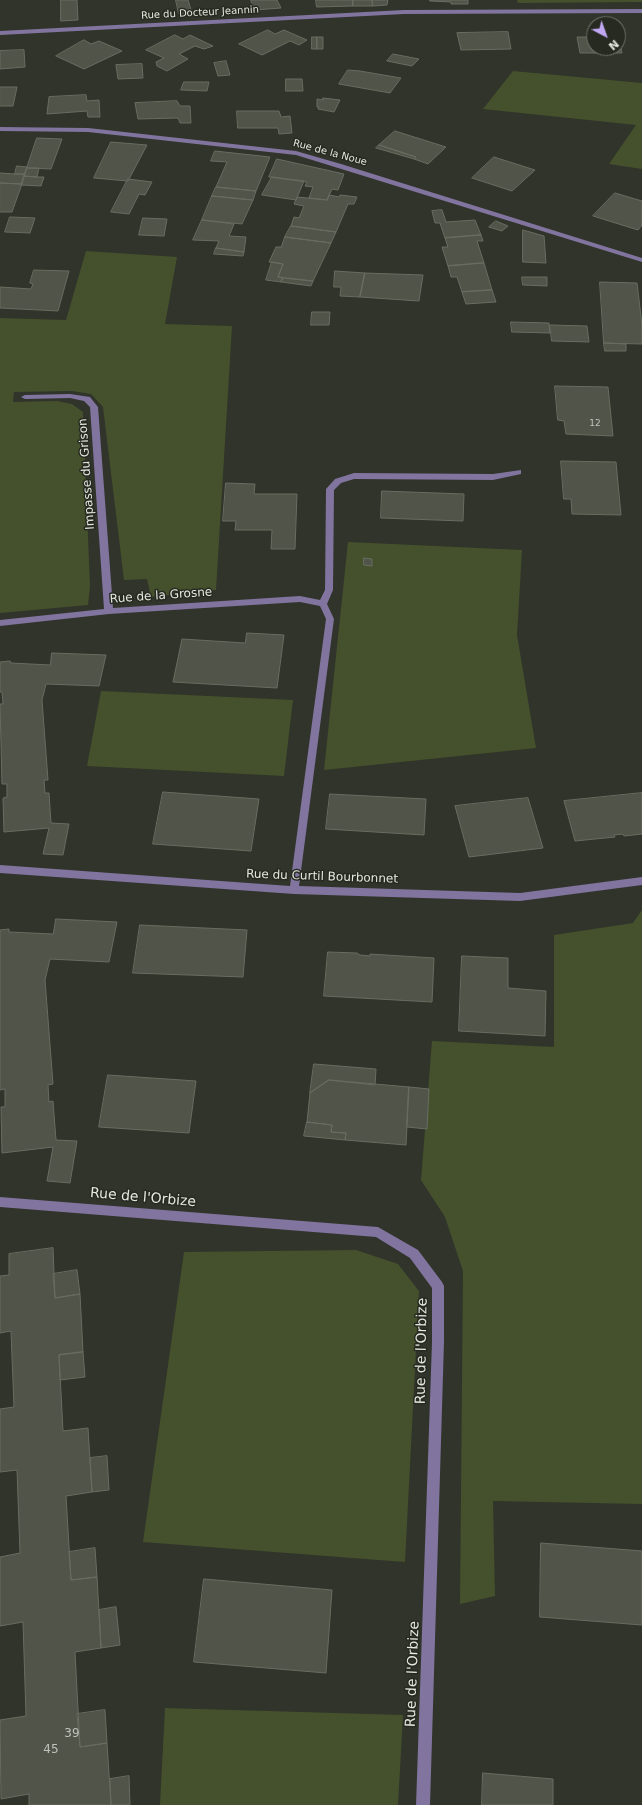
<!DOCTYPE html>
<style>
body{margin:0}
#map{position:relative;width:642px;height:1805px;overflow:hidden;background:#30342a;font-family:"DejaVu Sans",sans-serif}
canvas{display:block}
.north{position:absolute;left:586px;top:16px;width:40px;height:40px;box-sizing:border-box;background:#262a20;border:1px solid #72766d;border-radius:50%;rotate:139deg;font-size:11px;font-weight:700;line-height:16px;text-align:center;color:#e4e7e0}
.north::after{content:'';display:block;margin:auto;width:14px;height:18px;background:#c0a8f3;clip-path:polygon(50% 0,100% 100%,50% 72%,0 100%)}
</style>
<div id="map">
<canvas width="642" height="1805"></canvas>
<div class="north">N</div>
</div>
<script>
const c = document.querySelector('canvas').getContext('2d');
c.lineJoin = 'round';
function paint(path, color) {
  c.fillStyle = color;
  c.fill(path, 'evenodd');
}
function trace(path, color, width, dash) {
  c.strokeStyle = color;
  c.lineWidth = width;
  c.lineCap = dash ? 'butt' : 'round';
  c.setLineDash(dash || []);
  c.stroke(path);
}
function drawText(font, color, halo, rows, align = 'center') {
  c.font = font + ' "DejaVu Sans",sans-serif';
  c.lineWidth = 3;
  c.setLineDash([]);
  c.textBaseline = 'middle';
  c.strokeStyle = halo;
  c.fillStyle = color;
  for (const [text, x, y, turn = 0] of rows) {
    c.save();
    c.translate(x, y);
    c.rotate((+turn || 0) * Math.PI / 180);
    c.textAlign = isNaN(turn) ? turn : align;
    if (halo) c.strokeText(text, 0, 0);
    c.fillText(text, 0, 0);
    c.restore();
  }
}
const green = new Path2D(`
 M517 0H642V2L518 3Z
 M513 71 642 83V169L609 164 636 125 483 109Z
 M86 251 177 257 165 324 232 326 216 590 151 597 147 579 124 580 103 407 91 394 72 391 14 392 13 402 57 401 72 404 83 412 90 586 88 605 0 613V318L66 320Z
 M348 542 522 550 517 635 536 748 324 770Z
 M101 691 293 700 284 776 87 766Z
 M642 910V1504L493 1501 495 1596 460 1604 463 1271 445 1217 421 1180 432 1041 554 1047V935L633 923Z
 M356 1250 398 1264 419 1291 405 1562 143 1542 184 1252Z
 M165 1708 403 1715 398 1805H160Z`);
const building = new Path2D(`
 M61 0H77L78 20 61 21Z
 M176 0H188L192 13 179 14Z
 M251 0H277L281 8 255 10Z
 M316 0H353V6L317 7Z
 M353 0H372L373 6H353Z
 M372 0H388L387 5 373 6Z
 M430 0H468V4H451V2L430 1Z
 M268 30 275 34 284 30 307 40 299 45 290 41 262 55 239 44Z
 M508 32 511 49 461 50 457 33Z
 M175 35 183 39 190 35 213 46 204 49 195 46 179 54 188 59 167 71 157 66 156 62 164 58 146 50Z
 M618 36 622 53H580L577 37H594V48H618Z
 M312 37H317V49H312Z
 M317 37H323V49H317Z
 M84 40 91 44 99 41 122 51 84 69 56 56Z
 M24 50 25 67 0 69V51Z
 M393 54 419 59 412 66 387 61Z
 M226 61 230 75 218 76 214 63Z
 M142 64 143 78 118 79 116 65Z
 M348 70 360 71 401 78 390 93 339 84Z
 M286 79H302L303 91H286Z
 M184 82H209L207 91 181 90Z
 M0 87H17L13 106H0Z
 M86 95 87 101 99 100 100 117H88L87 111 47 114 49 97Z
 M323 98 340 100 334 112 318 109 319 107H317V99L323 100Z
 M177 101 180 106H190L191 123H180L178 118 138 119 135 103Z
 M237 111H279L281 117 290 116 292 133 279 134 278 128H238Z
 M395 131 446 147 428 164 414 159 416 157 379 145Z
 M37 138 62 139 51 169 27 168Z
 M111 142 147 145 128 181 94 178Z
 M379 145 416 157 414 159 376 148Z
 M215 151 270 157 256 191 216 187 227 162 211 161Z
 M494 157 535 170 512 191 472 178Z
 M277 159 344 174 338 190 332 189 327 200 309 198 313 187 305 186 307 182 269 177Z
 M17 166 27 167 25 174H15Z
 M27 168H39L37 177 24 176Z
 M0 173 15 174H25L22 184 0 183Z
 M24 176 37 177H44L41 186 21 185Z
 M272 177 304 181 296 200 262 195Z
 M128 179 152 182 145 195 139 194 129 214 111 212Z
 M0 183 22 184 12 212H0Z
 M216 187 256 191 253 200 212 196Z
 M615 193 642 201V225L638 230 593 216Z
 M329 195 339 197 340 195 357 197 354 204H348L336 232 291 226 294 217 299 218 304 206 294 204 297 197 327 200Z
 M212 196 253 200 242 224 202 220Z
 M442 210 446 222 475 220 481 235 445 238 440 223H435L432 211Z
 M10 217 35 218 30 233 5 232Z
 M143 218 167 219 164 236 139 235Z
 M202 220 234 224 229 236 246 237 244 252 216 248 219 241 193 240Z
 M496 221 508 226 502 231 489 227Z
 M291 226 336 232 331 243 285 237Z
 M523 230 544 236 546 263 523 262Z
 M481 235 483 241H477L484 263 448 266 442 247H448L445 238Z
 M285 237 331 243 313 281 278 277 283 264 269 262 276 247H281Z
 M216 248 244 252 243 256 214 254Z
 M272 262 283 264 278 277 283 278 281 282 266 280Z
 M484 263 492 290 462 292 457 277H451L448 266Z
 M34 270 69 271 58 311 0 308V287L31 289 33 284 30 283Z
 M335 271 365 273 360 297 340 296 341 287H334Z
 M365 273 423 275 419 301 360 297Z
 M522 277H547V286L523 285Z
 M283 278 313 281 311 286 281 282Z
 M600 282 637 283 642 325V344L604 343Z
 M492 290 496 302 466 304 462 292Z
 M312 312H330L329 325H311Z
 M511 322 549 323 550 333 512 332Z
 M550 325 587 326 589 342 552 341Z
 M604 343 626 344V351H605Z
 M555 386 608 387 613 436 566 434 564 421 558 420Z
 M561 461 616 462 621 515 572 514 571 499H564Z
 M226 483 255 484 254 494H297L295 549H271L272 530H235L236 521H223Z
 M382 491 464 494 463 521 381 518Z
 M364 558 372 559V566L364 565Z
 M247 633 284 635 277 688 173 682 182 639 245 643Z
 M52 653 106 655 99 686 46 684 42 700 48 780H44L45 793H49L51 823 69 824 63 855 43 854 49 828 4 832 3 798 7 797V784H2L0 704H3L2 692H0V662L10 661 11 663 50 665Z
 M163 792 259 799 251 851 153 844Z
 M642 793V834L624 836 623 834 614 835 615 837 575 841 564 801Z
 M330 794 426 799 424 835 326 829Z
 M528 798 543 848 469 857 455 806Z
 M56 919 117 922 109 962 50 959 45 980 53 1084 48 1085 49 1102 53 1101 56 1140 77 1141 70 1183 47 1181 53 1147 2 1153 1 1107H5V1089L0 1090V930L9 929V932L53 934Z
 M140 925 247 930 243 977 133 973Z
 M328 952 357 953 360 955 370 956V954L434 958 432 1002 324 996Z
 M462 956 508 958V988L546 991 545 1036 459 1031Z
 M314 1064 376 1069 375 1085 329 1080 310 1093Z
 M108 1075 196 1081 189 1133 99 1127Z
 M329 1080 409 1087 406 1145 345 1140 346 1133 331 1132 332 1125 307 1122 310 1093Z
 M409 1087 429 1089 427 1129 407 1127Z
 M307 1122 332 1125 331 1132 346 1133 345 1140 304 1136Z
 M53 1248 55 1298 80 1294 83 1352 59 1355 63 1431 88 1428 92 1492 66 1496 71 1580 97 1577 101 1648 75 1652 80 1747 107 1743 111 1805H29V1794L1 1799 0 1720 26 1716 23 1622 0 1626V1557L20 1553 17 1470 0 1472V1409L14 1407 11 1331 0 1333V1276L9 1275V1254Z
 M77 1270 80 1294 55 1298 53 1274Z
 M83 1352 85 1377 60 1380 59 1355Z
 M107 1456 109 1490 92 1492 90 1458Z
 M541 1543 642 1551V1625L540 1617Z
 M95 1548 97 1577 71 1580 69 1552Z
 M204 1579 332 1590 326 1673 194 1662Z
 M116 1607 120 1645 101 1648 99 1610Z
 M105 1710 107 1743 80 1747 77 1714Z
 M483 1773 553 1779V1805H482Z
 M129 1776 130 1805H111L110 1779Z`);
const minor = new Path2D(`
 M642 9V13L404 14 0 35V31L404 10Z
 M0 127 88 128 296 151 341 164 642 258V262L296 155 88 132 0 131Z
 M70 394 90 397 98 407 113 608 300 596 320 600 325 590 326 489 335 479 354 473 493 474 521 470V474L493 480 354 479 341 483 334 490 333 590 327 604 334 619 299 886 520 893 642 877V885L520 901 294 894 0 873V865L290 886 326 619 320 606 300 602 109 614 0 626V620L104 609 90 407 84 401 70 398 25 399 21 397 25 395Z
 M0 1197 378 1227 418 1250 442 1282 444 1286V1342L430 1805H416L432 1342V1288L410 1258 376 1237 0 1207Z`);
const farNumbernames = [
 ["12",595,424]
];
const farStreetnames = [
 ["Rue du Docteur Jeannin",200,13,-3],
 ["Rue de la Noue",330,153,15]
];
const streetNames = [
 ["Impasse du Grison",87,474,-94],
 ["Rue de la Grosne",161,596,-4],
 ["Rue du Curtil Bourbonnet",322,877,2]
];
const nearNumbernames = [
 ["39",72,1734],
 ["45",51,1750]
];
const nearStreetnames = [
 ["Rue de l'Orbize",143,1198,5],
 ["Rue de l'Orbize",422,1351,-89],
 ["Rue de l'Orbize",413,1674,-88]
];
paint(green, '#45512c');
paint(building, '#505449');
trace(building, '#686d61', 1);
paint(minor, '#81749e');
drawText('9px', '#bfc2ba', null, farNumbernames);
drawText('10px', '#e4e7e0', '#262a20', farStreetnames);
drawText('12px', '#e4e7e0', '#262a20', streetNames);
drawText('12px', '#bfc2ba', null, nearNumbernames);
drawText('14px', '#e4e7e0', '#262a20', nearStreetnames);
</script>
